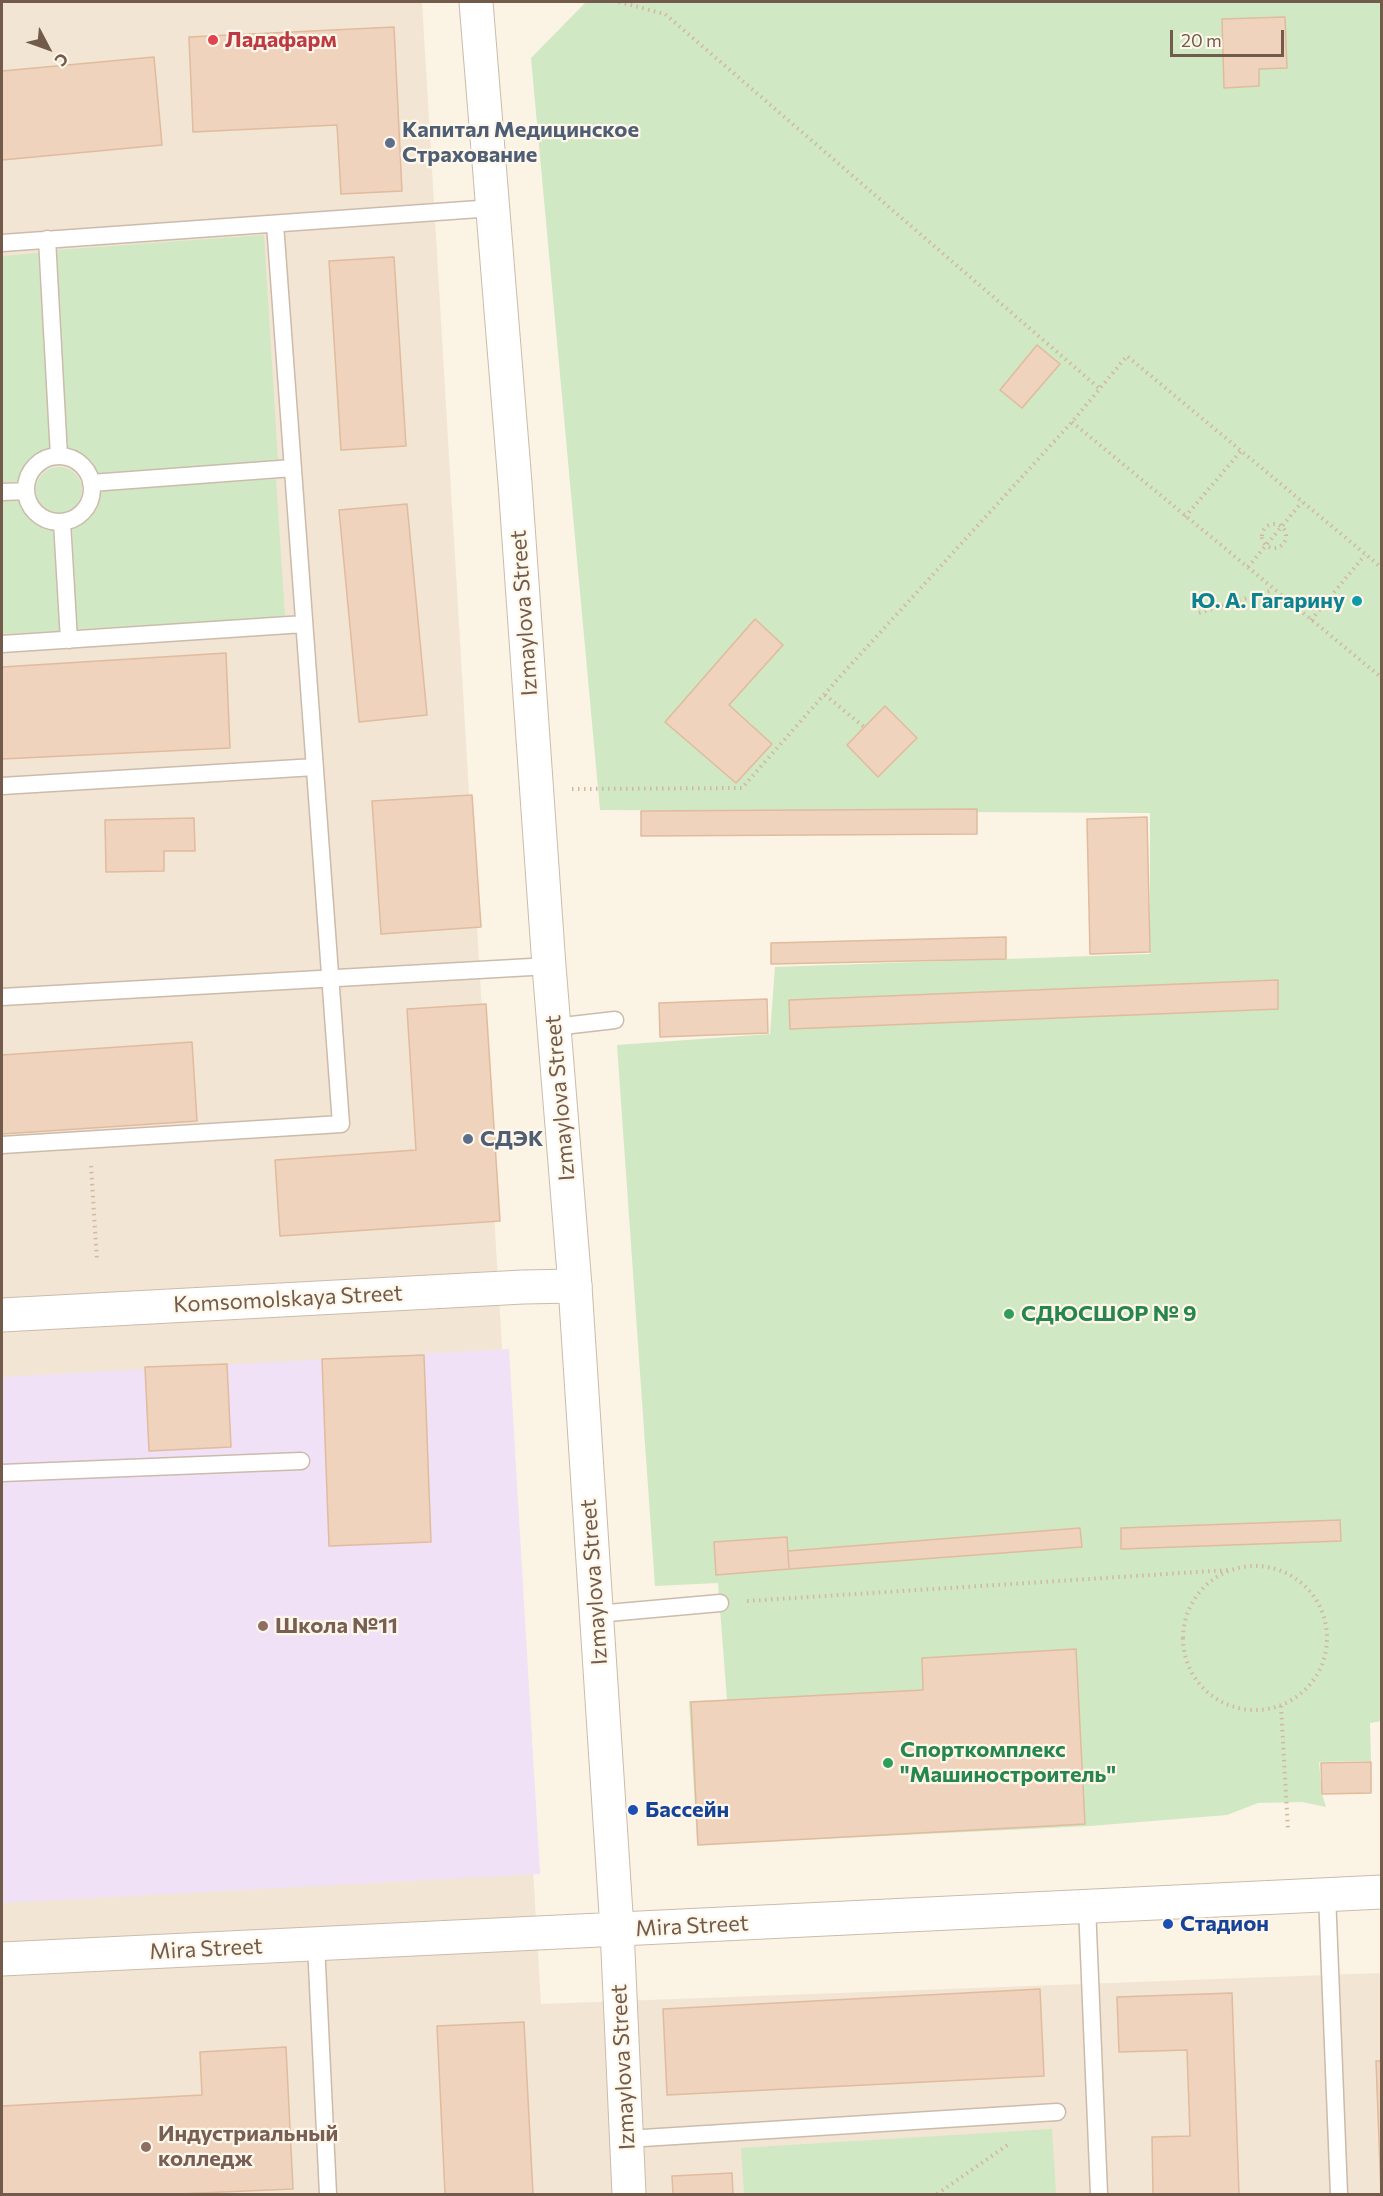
<!DOCTYPE html>
<meta charset="utf-8">
<style>
body{margin:0}
#map{position:relative;width:1383px;height:2196px;overflow:hidden;background:#fbf3e4;font-family:Commissioner,sans-serif}
canvas{display:block}
.frame{position:absolute;inset:0;border:3px solid #725b4b;pointer-events:none}
.north{position:absolute;left:18px;top:18px;width:60px;height:60px;-webkit-text-stroke:4px #fef7ea;paint-order:stroke;rotate:131deg;font-size:16px;font-weight:700;line-height:24px;text-align:center;color:#725b4b}
.north::after{content:'';display:block;margin:auto;width:21px;height:27px;background:#725b4b;clip-path:polygon(50% 0,100% 100%,50% 72%,0 100%)}
.scale{position:absolute;left:1170px;top:30px;width:114px;height:27px;box-sizing:border-box;border:3px solid #725b4b;border-top:0;padding-left:8px;font-size:18px;line-height:21px;white-space:nowrap;color:#725b4b;-webkit-text-stroke:4px #fef7ea;paint-order:stroke}
</style>
<div id="map">
<canvas width="1383" height="2196"></canvas>
<div class="frame"></div>
<div class="north">С</div>
<div class="scale">20 m</div>
</div>
<script>
const c = document.querySelector('canvas').getContext('2d');
c.lineJoin = 'round';
function paint(path, color) {
  c.fillStyle = color;
  c.fill(path, 'evenodd');
}
function trace(path, color, width, dash) {
  c.strokeStyle = color;
  c.lineWidth = width;
  c.lineCap = dash ? 'butt' : 'round';
  c.setLineDash(dash || []);
  c.stroke(path);
}
function drawText(font, color, halo, rows, align = 'center') {
  c.font = font + ' Commissioner,sans-serif';
  c.lineWidth = 4.5;
  c.setLineDash([]);
  c.textBaseline = 'middle';
  c.strokeStyle = halo;
  c.fillStyle = color;
  for (const [text, x, y, turn = 0] of rows) {
    c.save();
    c.translate(x, y);
    c.rotate((+turn || 0) * Math.PI / 180);
    c.textAlign = isNaN(turn) ? turn : align;
    if (halo) c.strokeText(text, 0, 0);
    c.fillText(text, 0, 0);
    c.restore();
  }
}
const residential = new Path2D(`
 M2 2H422L541 2004 1381 1973V2194H2Z`);
const education = new Path2D(`
 M509 1349 540 1874 2 1903V1377Z`);
const green = new Path2D(`
 M586 2H1381L1382 1721 1370 1723 1371 1761 1319 1762 1322 1794 1326 1807 1302 1802 1258 1803 1227 1815 1090 1826 697 1845 689 1701 727 1700 718 1583 655 1586 617 1045 770 1034 775 967 1150 954V813L600 810 531 58Z
 M264 235 278 462 96 474 83 459 66 452 57 250Z
 M38 253 50 448C31 456 26 462 20 481L2 482V256Z
 M36 490a23 23 0 1 1 46 0a23 23 0 1 1-46 0Z
 M276 479 285 618 77 629 72 527C87 517 96 508 98 490Z
 M20 500C29 516 37 526 55 529L60 631 2 634V501Z
 M1052 2129 1056 2194H744L741 2148Z`);
const building = new Path2D(`
 M1285 17 1287 68 1259 69V86L1224 88 1222 19Z
 M394 27 402 191 341 194 337 125 193 132 189 37Z
 M154 57 162 145 2 160V71Z
 M394 257 406 446 341 450 329 261Z
 M1037 345 1060 364 1022 408 1000 390Z
 M407 504 427 715 359 722 339 510Z
 M755 619 783 645 729 705 772 744 736 783 665 722Z
 M226 653 230 748 2 759V667Z
 M885 706 917 738 878 777 847 745Z
 M472 795 481 927 381 934 372 801Z
 M977 809V834L641 836V811Z
 M1147 817 1150 952 1090 954 1087 819Z
 M194 818 195 851H164V871L106 872 105 820Z
 M1006 937V959L771 964V943Z
 M1278 980V1009L790 1029 789 1000Z
 M767 999 768 1033 660 1037 659 1003Z
 M486 1004 500 1221 280 1236 275 1160 416 1150 407 1009Z
 M192 1042 197 1121 2 1134V1055Z
 M424 1355 431 1542 329 1546 322 1359Z
 M227 1364 231 1447 149 1451 145 1367Z
 M1340 1520 1341 1541 1121 1549V1528Z
 M1080 1528 1082 1547 789 1569 788 1551Z
 M787 1537 789 1569 716 1575 714 1542Z
 M1076 1649 1085 1824 698 1845 691 1702 923 1690 922 1658Z
 M1371 1762V1793L1322 1794 1321 1763Z
 M1040 1989 1044 2076 667 2095 663 2009Z
 M1232 1993 1239 2194H1153L1152 2137 1190 2136 1187 2050 1119 2052 1117 1997Z
 M524 2022 533 2194H445L437 2026Z
 M286 2047 293 2189 177 2194H2V2106L202 2095 200 2052Z
 M1376 2061H1382V2194H1381Z
 M732 2173 733 2194H673L672 2176Z`);
const path = new Path2D(`
 M619 2 665 14 1100 389
 M1072 422 1382 678
 M1185 517 1241 451
 M1262 536a12 12 0 1 1 24 0a12 12 0 1 1-24 0Z
 M1248 567 1302 502
 M1199 613 1273 590
 M1311 620 1365 555
 M825 695 864 727
 M572 789 742 788 836 681 1072 422 1127 356 1382 568
 M91 1166 97 1261
 M1183 1638a72 72 0 1 1 144 0a72 72 0 1 1-144 0Z
 M747 1601 1228 1570
 M1281 1706 1288 1830
 M937 2194 1009 2144`);
const service = new Path2D(`
 M47 239 59 456
 M2 243 493 208
 M26 489a33 33 0 1 1 66 0a33 33 0 1 1-66 0Z
 M91 483 293 468
 M2 492 26 491
 M62 522 69 640
 M2 644 304 624
 M2 786 315 767
 M2 997 549 966
 M554 1027 615 1020
 M2 1145 341 1124 275 224
 M2 1473 301 1461
 M597 1614 720 1603
 M1327 1894 1339 2194
 M1087 1906 1099 2194
 M316 1944 328 2194
 M627 2139 1057 2112`);
const minor = new Path2D(`
 M2 1315 523 1287 575 1286`);
const tertiary = new Path2D(`
 M476 2 515 483 549 966 575 1286 617 1929 629 2194
 M2 1959 1382 1892`);
const markers = [
 [213,40,6,"#e0444e"],
 [390,143,6,"#5c6f8a"],
 [1357,601,6,"#0f9aa8"],
 [468,1139,6,"#5c6f8a"],
 [1009,1314,6,"#2e9e5b"],
 [263,1626,6,"#8d6e63"],
 [888,1763,6,"#2e9e5b"],
 [633,1810,6,"#1a4fb4"],
 [1168,1924,6,"#1a4fb4"],
 [146,2147,6,"#8d6e63"]
];
const healthNames = [
 ["Ладафарм",225,40]
];
const serviceNames = [
 ["Капитал Медицинское",402,130],
 ["Страхование",402,155],
 ["СДЭК",480,1139]
];
const cultureNames = [
 ["Ю. А. Гагарину",1345,601]
];
const streetNames = [
 ["Izmaylova Street",524,613,-94],
 ["Izmaylova Street",560,1098,-95],
 ["Komsomolskaya Street",288,1299,-3],
 ["Izmaylova Street",594,1582,-94],
 ["Mira Street",692,1926,-3],
 ["Mira Street",206,1949,-3],
 ["Izmaylova Street",623,2067,-93]
];
const leisureNames = [
 ["СДЮСШОР № 9",1021,1314],
 ["Спорткомплекс",900,1750],
 ["\"Машиностроитель\"",900,1775]
];
const educationNames = [
 ["Школа №11",275,1626],
 ["Индустриальный",158,2134],
 ["колледж",158,2159]
];
const transitNames = [
 ["Бассейн",645,1810],
 ["Стадион",1180,1924]
];
paint(residential, '#f2e5d3');
paint(education, '#f0e1f7');
paint(green, '#d0e8c3');
paint(building, '#efd3bd');
trace(building, '#e0bb9e', 1.5);
trace(service, '#ccbbab', 19);
trace(minor, '#ccbbab', 35);
trace(tertiary, '#ccbbab', 35);
trace(path, '#d3b7a0', 4, [1.5, 4.5]);
trace(service, '#fff', 16);
trace(minor, '#fff', 33);
trace(tertiary, '#fff', 33);
for (const [x, y, r, color] of markers) {
  const dot = new Path2D();
  dot.arc(x, y, r, 0, 2 * Math.PI);
  c.fillStyle = color;
  c.fill(dot);
  trace(dot, '#fef7ea', 2);
}
drawText('bold 22px', '#be3a42', '#fef7ea', healthNames, 'left');
drawText('bold 22px', '#4e5e75', '#fef7ea', serviceNames, 'left');
drawText('bold 22px', '#0d838f', '#fef7ea', cultureNames, 'right');
drawText('22px', '#725b4b', '#fef7ea', streetNames);
drawText('bold 22px', '#27864d', '#fef7ea', leisureNames, 'left');
drawText('bold 22px', '#785e54', '#fef7ea', educationNames, 'left');
drawText('bold 22px', '#164399', '#fef7ea', transitNames, 'left');
</script>
